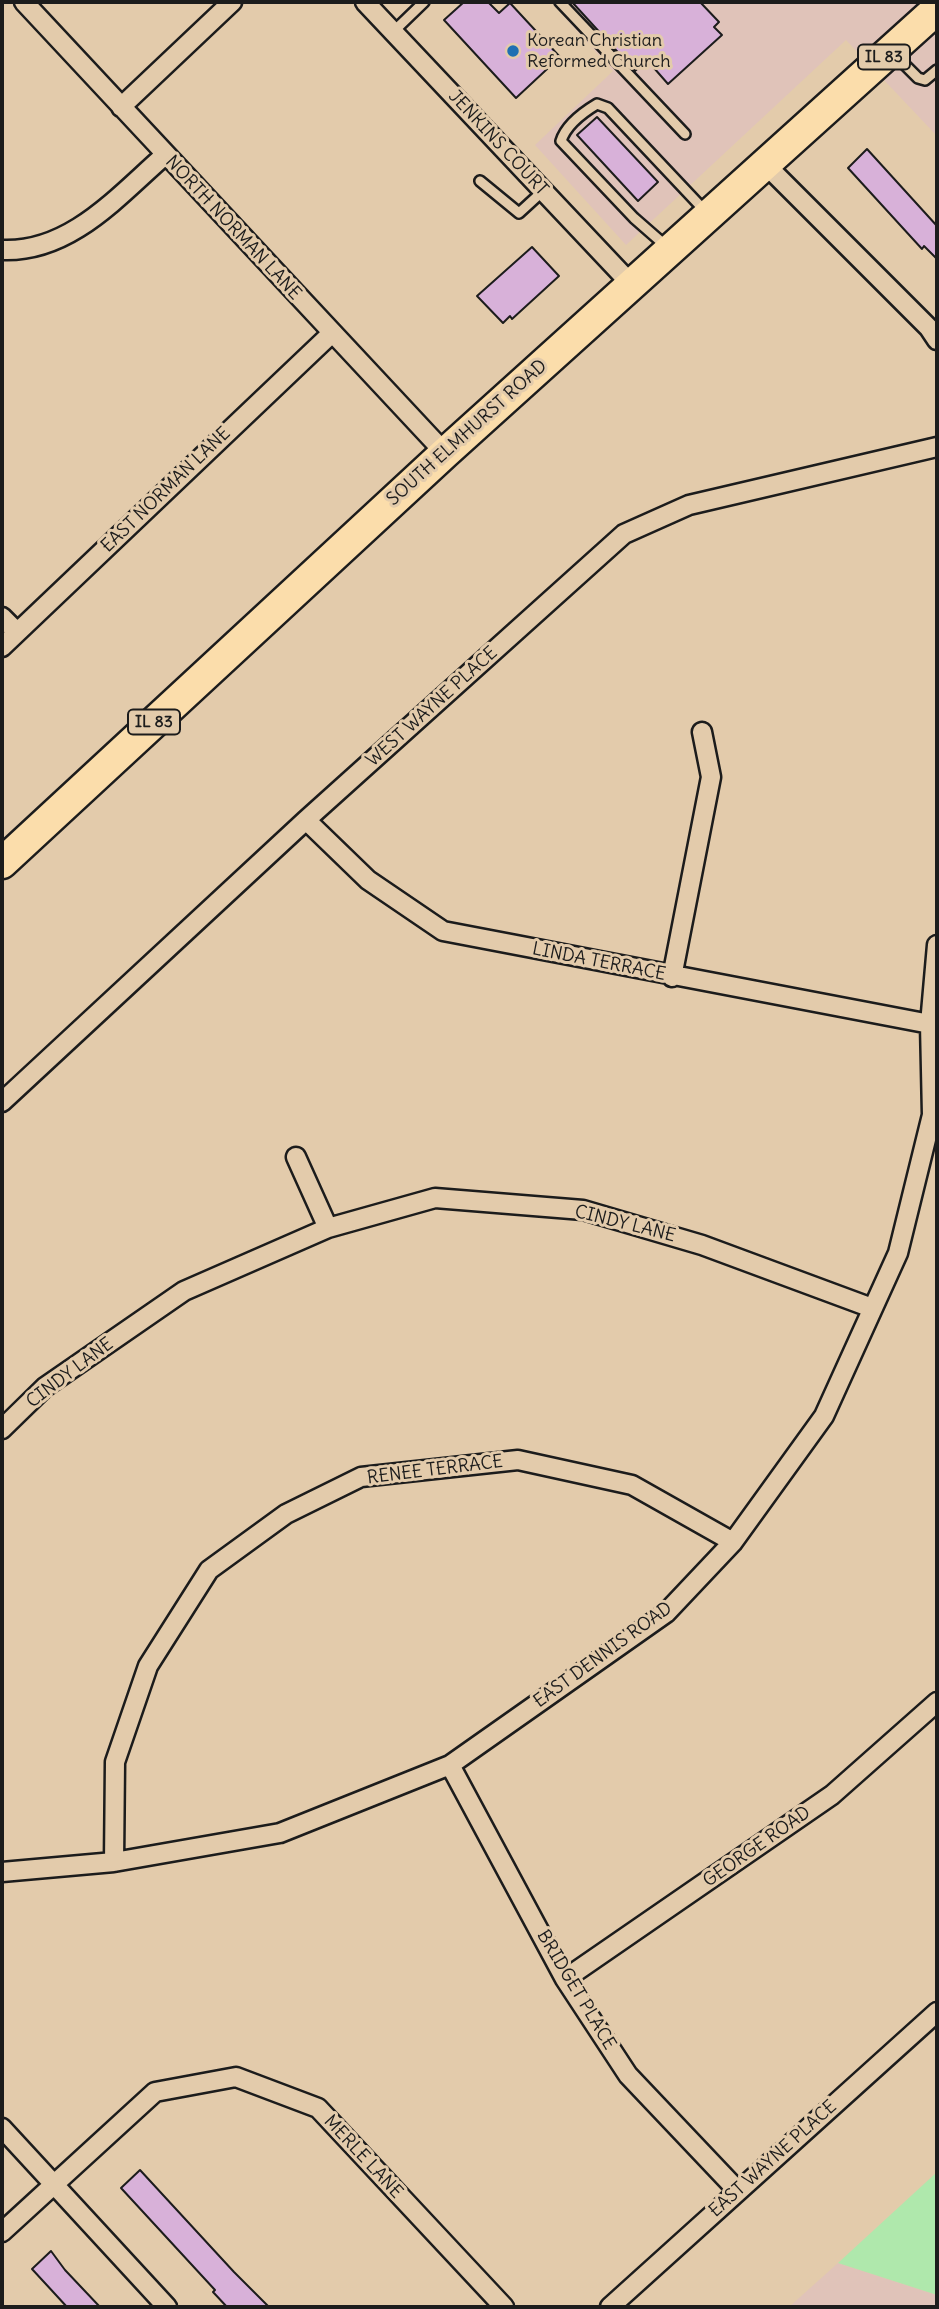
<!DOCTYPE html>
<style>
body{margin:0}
#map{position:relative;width:939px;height:2309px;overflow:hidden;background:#e3cbab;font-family:Delius,sans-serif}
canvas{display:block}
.frame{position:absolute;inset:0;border:4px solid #1c1c1c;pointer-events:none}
</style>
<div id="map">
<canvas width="939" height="2309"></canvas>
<div class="frame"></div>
</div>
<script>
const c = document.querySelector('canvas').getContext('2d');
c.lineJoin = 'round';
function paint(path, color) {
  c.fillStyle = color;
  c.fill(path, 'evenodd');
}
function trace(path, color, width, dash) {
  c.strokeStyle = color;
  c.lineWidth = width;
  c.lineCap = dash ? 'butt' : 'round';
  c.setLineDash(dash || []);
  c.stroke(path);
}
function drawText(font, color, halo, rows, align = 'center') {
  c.font = font + ' Delius,sans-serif';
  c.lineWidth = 6;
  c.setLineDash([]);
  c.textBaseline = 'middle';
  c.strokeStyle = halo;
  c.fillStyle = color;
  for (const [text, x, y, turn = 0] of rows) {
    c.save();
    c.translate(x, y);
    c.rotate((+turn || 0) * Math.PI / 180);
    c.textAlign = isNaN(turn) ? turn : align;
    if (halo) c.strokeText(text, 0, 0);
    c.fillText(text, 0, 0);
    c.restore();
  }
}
const built = new Path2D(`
 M551 2H937V136L846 40 626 245 535 145 613 71Z
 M838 2263 937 2295V2307H789Z`);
const green = new Path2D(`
 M937 2172V2295L838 2263Z`);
const building = new Path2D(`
 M464 2H488L499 13 510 3 560 57 516 98 444 20Z
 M572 2H700L719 22 714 27 722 35 668 84 647 60 635 71Z
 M597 117 658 182 638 201 577 135Z
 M867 149 937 226V259L924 246 922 249 848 168Z
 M532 247 559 276 512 319 510 316 503 323 477 296Z
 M140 2170 234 2272 269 2307H227L213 2292 215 2290 121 2188Z
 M51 2251 65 2270 100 2307H67L32 2269Z`);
const lane = new Path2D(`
 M560 2 685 134
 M393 32 424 2
 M894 54 918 78 925 80 937 70
 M480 181 519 213 543 191
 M666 246 634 218 561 141C566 125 582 113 597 104L608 108 706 212`);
const street = new Path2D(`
 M24 2 445 453
 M365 2 632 285
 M121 107 232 2
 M766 165 929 328 937 340
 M2 250C70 253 118 196 165 155
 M2 617 17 632
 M2 647 331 334
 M306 820 368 880 443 931 930 1024
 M672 977 711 777 702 732
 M2 1102 306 820 624 534 689 505 937 447
 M296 1157 328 1228
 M2 1429 45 1387 184 1291 328 1228 435 1198 583 1210 702 1245 872 1308
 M450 1765 565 1979 628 2075 737 2190
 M114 1862 115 1762 148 1666 209 1570 286 1514 361 1477 518 1460 632 1485 733 1542
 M2 1872 114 1862 280 1833 450 1765 666 1613 733 1542 824 1416 898 1253 932 1115 930 1024 937 945
 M565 1979 832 1795 937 1702
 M2 2128 167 2307
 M2 2232 155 2092 236 2077 318 2108 504 2307
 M610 2307 937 2012`);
const primary = new Path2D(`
 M2 863 445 453 937 9`);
const markers = [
 [513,51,7,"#1f6fb2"]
];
const shields = [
 [884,57,52],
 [154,722,52]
];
const shieldNames = [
 ["IL 83",884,57],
 ["IL 83",154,722]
];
const poiNames = [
 ["Korean Christian",527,41],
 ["Reformed Church",527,62]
];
const streetNames = [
 ["JENKINS COURT",498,143,47],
 ["NORTH NORMAN LANE",233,228,47],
 ["SOUTH ELMHURST ROAD",467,433,-42],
 ["EAST NORMAN LANE",166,490,-44],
 ["WEST WAYNE PLACE",432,707,-42],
 ["LINDA TERRACE",599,962,11],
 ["CINDY LANE",625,1224,14],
 ["CINDY LANE",70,1373,-37],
 ["RENEE TERRACE",435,1470,-7],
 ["EAST DENNIS ROAD",603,1655,-36],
 ["GEORGE ROAD",757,1847,-35],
 ["BRIDGET PLACE",576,1990,59],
 ["MERLE LANE",363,2157,47],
 ["EAST WAYNE PLACE",773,2159,-42]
];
paint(built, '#e0c3b9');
paint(green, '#afe8ac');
paint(building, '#d8b1d9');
trace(building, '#1c1c1c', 2);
trace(lane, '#1c1c1c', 14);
trace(street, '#1c1c1c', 23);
trace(primary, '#1c1c1c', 35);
trace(lane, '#e3cbab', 9);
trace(street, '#e3cbab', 18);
trace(primary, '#fbddab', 30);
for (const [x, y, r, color] of markers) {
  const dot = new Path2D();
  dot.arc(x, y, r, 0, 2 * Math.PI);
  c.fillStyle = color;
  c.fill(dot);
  trace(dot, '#e3cbab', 2.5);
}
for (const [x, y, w] of shields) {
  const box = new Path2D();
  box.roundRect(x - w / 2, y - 12.5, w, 25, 5);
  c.fillStyle = '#e3cbab';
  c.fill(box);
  trace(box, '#1c1c1c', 2);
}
drawText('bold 16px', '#1c1c1c', null, shieldNames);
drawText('18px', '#1c1c1c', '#e3cbab', poiNames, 'left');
drawText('18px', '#1c1c1c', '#e3cbab', streetNames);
</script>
